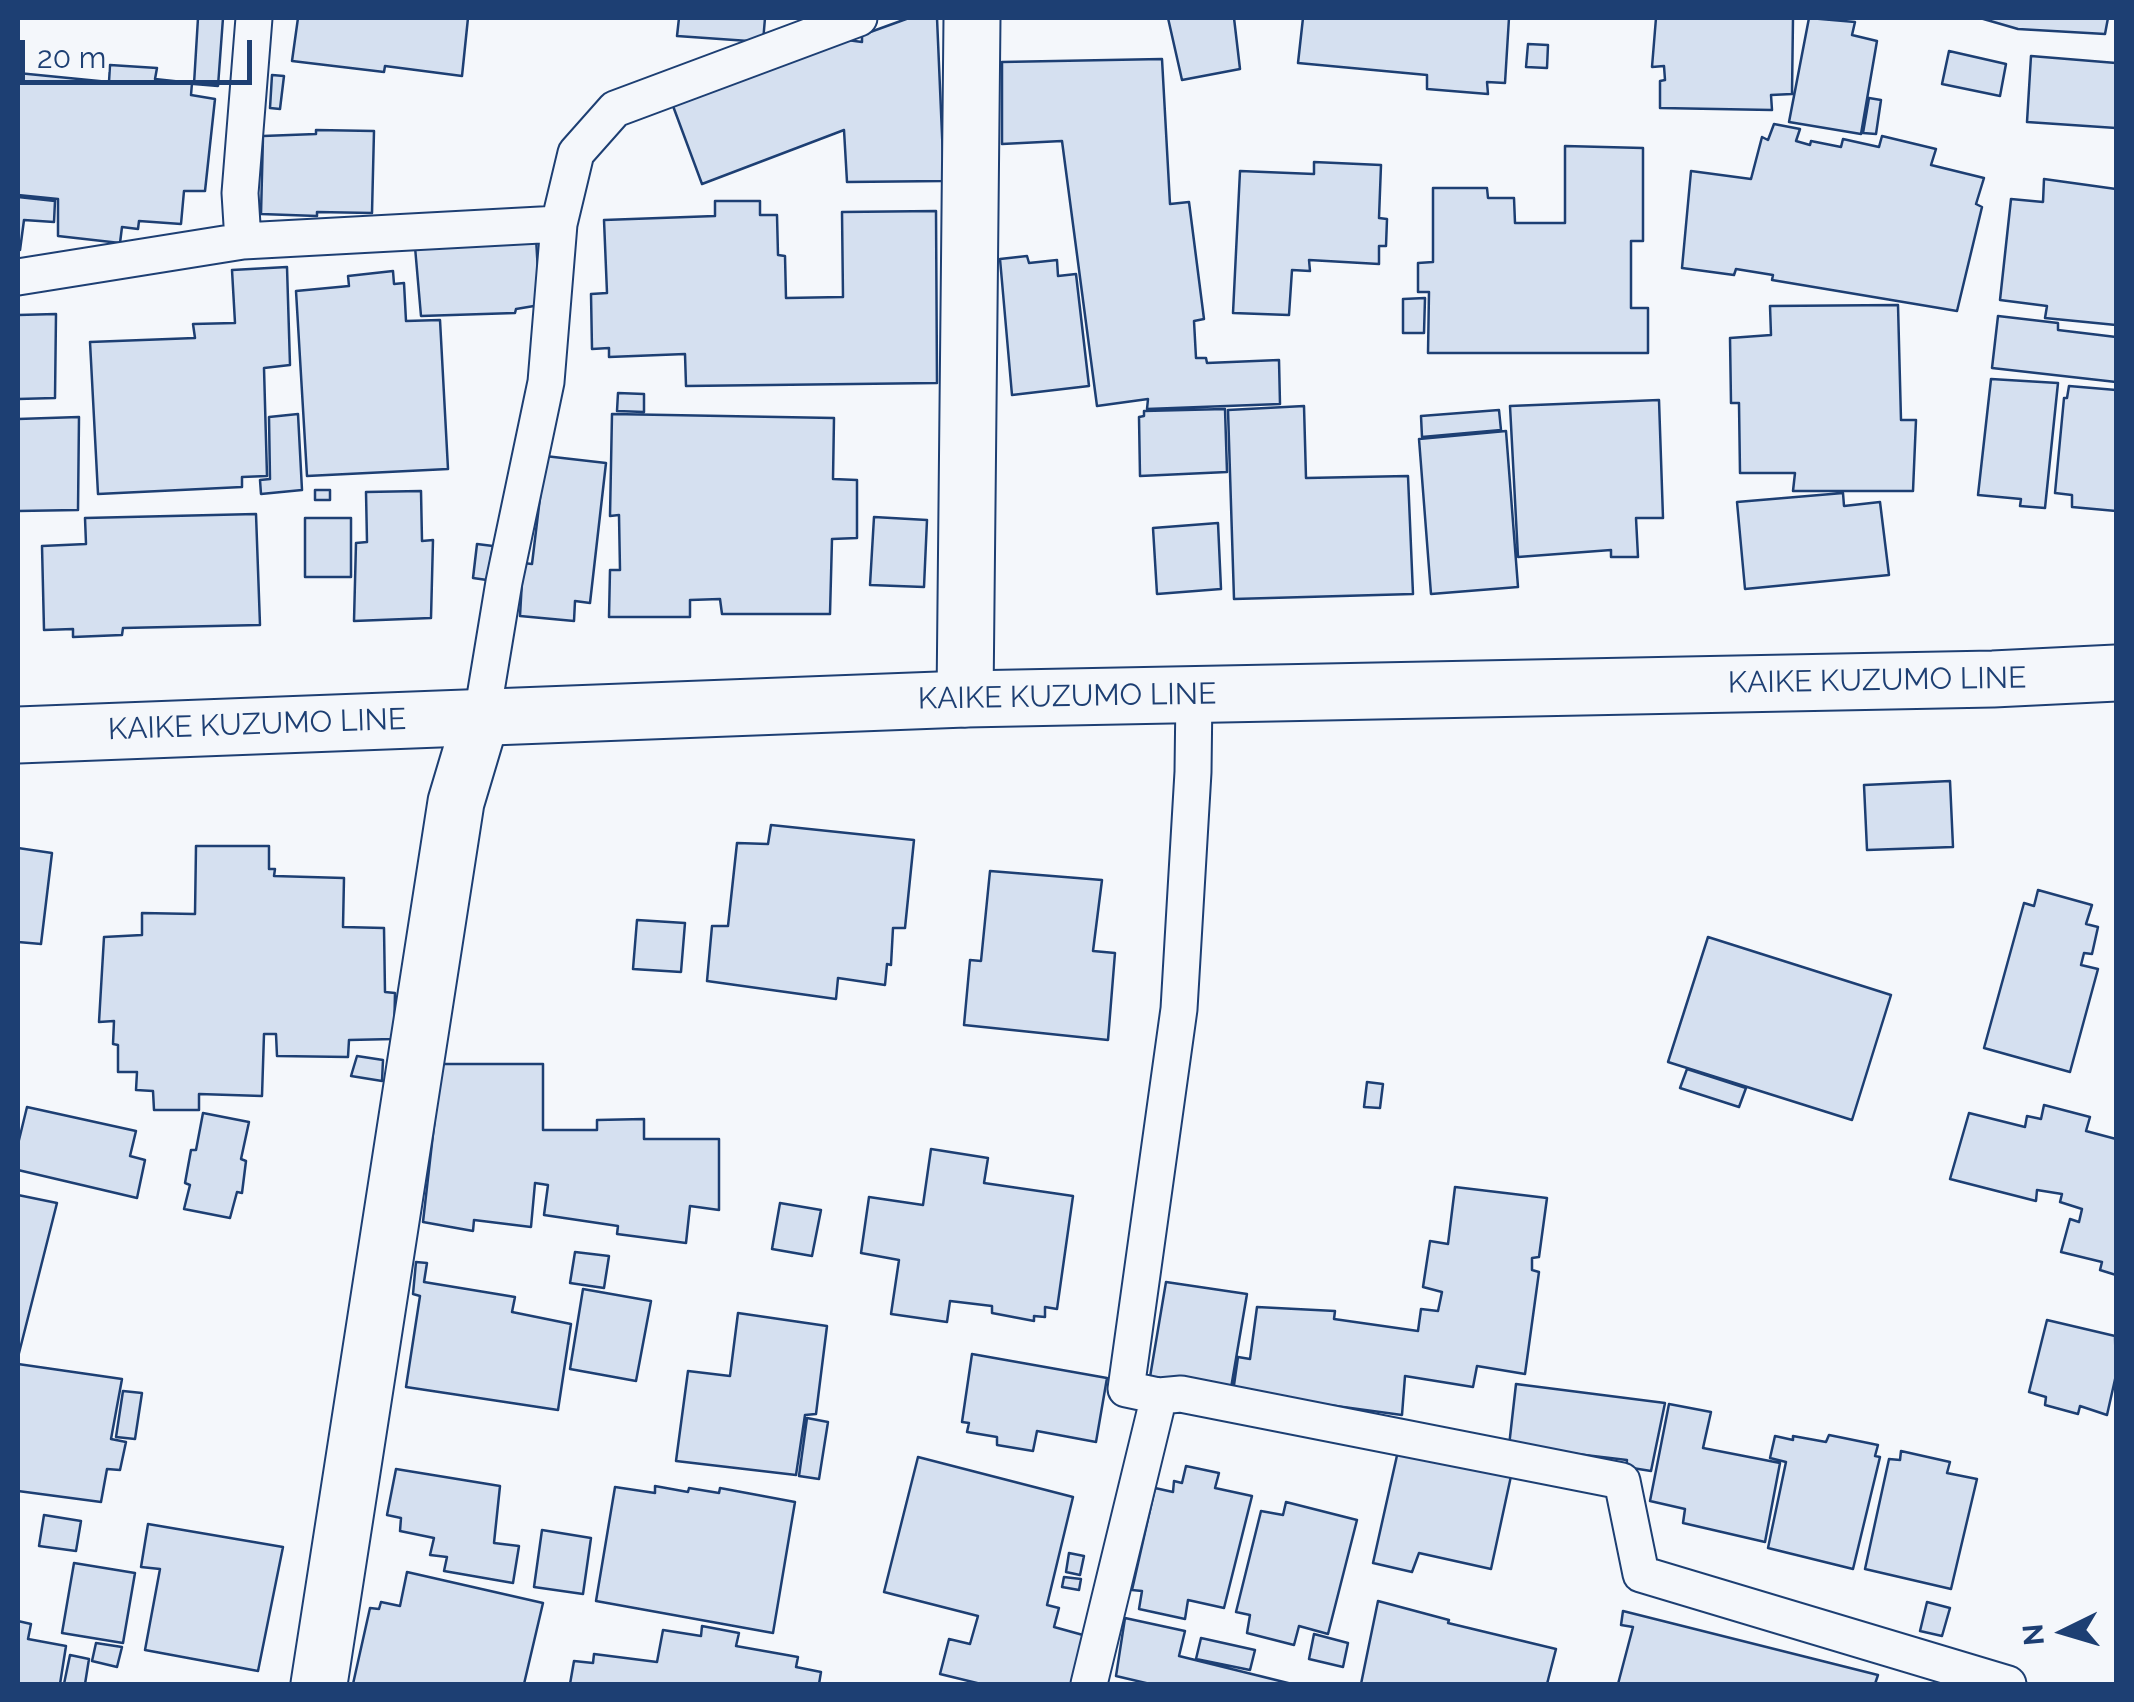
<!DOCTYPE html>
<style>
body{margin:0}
#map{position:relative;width:2134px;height:1702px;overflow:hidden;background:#f4f7fb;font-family:Raleway,sans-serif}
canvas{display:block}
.frame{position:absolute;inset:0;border:20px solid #1d3f73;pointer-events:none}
.north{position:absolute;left:2014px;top:1582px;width:100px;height:100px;-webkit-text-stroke:8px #f4f7fb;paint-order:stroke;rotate:265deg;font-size:28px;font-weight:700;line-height:40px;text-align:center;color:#1d3f73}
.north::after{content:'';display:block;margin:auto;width:35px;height:45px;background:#1d3f73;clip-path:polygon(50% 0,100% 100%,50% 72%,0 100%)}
.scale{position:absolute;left:20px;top:40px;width:232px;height:45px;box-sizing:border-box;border:5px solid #1d3f73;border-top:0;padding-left:12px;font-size:30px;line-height:35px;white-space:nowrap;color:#1d3f73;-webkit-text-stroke:8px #f4f7fb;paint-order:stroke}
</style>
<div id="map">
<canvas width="2134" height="1702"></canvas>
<div class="frame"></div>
<div class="north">N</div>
<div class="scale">20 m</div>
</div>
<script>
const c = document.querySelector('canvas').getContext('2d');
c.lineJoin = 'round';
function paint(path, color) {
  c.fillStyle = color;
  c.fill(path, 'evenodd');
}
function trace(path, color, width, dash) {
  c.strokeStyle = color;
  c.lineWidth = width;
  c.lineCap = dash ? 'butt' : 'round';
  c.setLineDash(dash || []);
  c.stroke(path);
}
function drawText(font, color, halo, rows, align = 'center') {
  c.font = font + ' Raleway,sans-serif';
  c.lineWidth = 8;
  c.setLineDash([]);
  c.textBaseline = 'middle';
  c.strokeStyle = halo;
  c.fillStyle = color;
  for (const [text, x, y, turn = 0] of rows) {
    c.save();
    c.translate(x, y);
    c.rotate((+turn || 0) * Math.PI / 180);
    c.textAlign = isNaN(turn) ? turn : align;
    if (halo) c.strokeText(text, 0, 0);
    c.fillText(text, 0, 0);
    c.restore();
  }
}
const building = new Path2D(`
 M198 18H223L218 86 194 84Z
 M298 18H468L462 76 385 66 384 72 292 61Z
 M679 18H765L763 42 677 36Z
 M909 18H937L944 181 847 182 844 130 702 184 673 106 847 40 862 42V35Z
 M1168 18H1234L1240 69 1182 80Z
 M1303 18H1509L1505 83 1487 82 1488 94 1427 89V75L1298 63Z
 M1656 18H1793L1792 94 1771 95 1772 110 1660 108V81L1665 80 1664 66 1652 67Z
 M1809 18 1855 22 1852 35 1877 41 1861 134 1789 122Z
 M1980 18H2108L2105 34 2018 29Z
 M1528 44 1548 45 1547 68 1526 67Z
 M1949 51 2006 64 2000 96 1942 84Z
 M2031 56 2116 63V128L2027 122Z
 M1162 59 1170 204 1189 202 1204 319 1194 321 1196 358H1206L1207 363 1279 360 1280 404 1147 409 1148 399 1097 406 1062 141 1002 144V62Z
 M110 65 157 68 155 79 192 83 191 95 215 99 205 191H184L181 224 139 221 138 229 122 227 120 243 58 236V199L18 195V73L109 82Z
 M272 75 284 76 280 109 270 108Z
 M1869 98 1881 100 1876 134 1863 133Z
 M1774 124 1800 129 1796 141 1810 145 1811 141 1841 147 1843 139 1879 147 1882 136 1936 149 1931 165 1984 178 1976 204 1982 207 1957 311 1772 280 1773 275 1736 269 1734 275 1682 268 1691 171 1751 179 1762 137 1768 140Z
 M316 130 374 131 372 213 317 212V216L261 214 263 136 316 134Z
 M1565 146 1643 148V241H1631V308H1648V353H1428L1429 292H1418V263L1433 262V188H1487L1488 198H1514L1515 223H1565Z
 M1314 162 1381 165 1379 218 1387 219 1386 246H1379V264L1309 260 1310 271 1292 270 1289 315 1233 313 1240 171 1314 174Z
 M2044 179 2116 189V325L2045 318 2047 306 2000 300 2011 199 2043 202Z
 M18 197 55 201 54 222 24 220 20 250H18Z
 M715 201H760V215H777L778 255 785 256 786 298 843 297 842 212 936 211 937 383 686 386 685 354 609 357V348L592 349 591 294 607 293 604 220 715 216Z
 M536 238 540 305 516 309 515 313 421 316 415 247Z
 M1027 256 1029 263 1057 260 1058 276 1076 274 1089 386 1012 395 1000 259Z
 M287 267 290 365 264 368 267 476 242 477V487L98 494 90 342 195 338 193 324 235 323 232 270Z
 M393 271 394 284 404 283 406 321 440 320 448 469 307 476 296 291 349 286 348 276Z
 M1425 298 1424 333H1403V299Z
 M1898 305 1901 420H1916L1913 491H1793L1795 473H1740L1739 403H1731L1730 338 1771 335 1770 306Z
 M56 314 55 398 18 399V315Z
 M1998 316 2058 323V330L2116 337V382L1992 368Z
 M1991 379 2058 383 2045 508 2020 506 2021 499 1978 495Z
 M2069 386 2116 390V511L2072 507V495L2055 493 2064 398H2067Z
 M618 393 644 394V412L617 411Z
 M1659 400 1663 518H1636L1638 557H1611V550L1518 557 1510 406Z
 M1304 406 1306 478 1408 476 1413 594 1234 599 1228 410Z
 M1225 409 1227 472 1140 476 1139 417 1144 416V411Z
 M1499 410 1501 430 1422 437 1421 416Z
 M298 414 302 490 261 494 260 480 270 479 269 417Z
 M612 414 834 418 833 479 857 480V538L832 539 830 614H722L720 599 690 600V617H609L610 570H620L619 515 610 516Z
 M79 417 78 510 18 511V419Z
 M1506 431 1518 587 1431 594 1419 439Z
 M545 456 606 463 590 603 575 601 574 621 520 616 523 563 532 564Z
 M315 490H330V500H315Z
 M421 491 422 541 433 540 431 618 354 621 356 543 367 542 366 492Z
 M1843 493 1844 506 1880 502 1889 575 1745 589 1737 502Z
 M256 514 260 625 123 628 122 635 73 637V629L44 630 42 546 86 544 85 518Z
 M874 517 927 520 924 587 870 585Z
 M305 518H351V577H305Z
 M1218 523 1221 589 1157 594 1153 528Z
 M477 544 493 546 487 580 473 578Z
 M1950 781 1953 847 1867 850 1864 785Z
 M771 825 914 840 905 928H893L891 965 887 964 885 985 838 978 836 999 707 981 712 926H728L737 843 768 844Z
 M196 846H269V869H275L274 876 344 878 343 927 384 928 385 992 395 993 394 1039 349 1040 348 1057 277 1056 276 1034H264L262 1096 199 1094V1110H154L153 1091 136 1090 137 1072H118V1045L113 1044 114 1021 99 1022 104 937 142 935V913L195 914Z
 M18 848 52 853 41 944 18 942Z
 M990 871 1102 880 1093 951 1115 953 1108 1040 964 1025 970 960 981 961Z
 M2038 890 2092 905 2086 924 2098 927 2092 954 2084 953 2081 965 2098 969 2070 1072 1984 1048 2024 903 2034 906Z
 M637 920 685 923 681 972 633 969Z
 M1708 937 1891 995 1852 1120 1668 1062Z
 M357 1056 383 1060 382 1081 351 1076Z
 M441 1064H543V1130H597V1120L644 1119V1139H719V1210L690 1206 686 1243 617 1234 618 1226 544 1215 548 1185 535 1183 531 1227 474 1220 473 1231 423 1222Z
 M1687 1069 1746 1088 1739 1107 1680 1088Z
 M1367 1082 1383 1084 1380 1108 1364 1107Z
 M2044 1105 2090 1117 2086 1131 2116 1139V1275L2100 1270 2102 1262 2061 1252 2070 1219 2079 1222 2082 1209 2060 1202 2062 1194 2037 1190 2036 1201 1950 1179 1969 1113 2025 1127 2027 1116 2041 1119Z
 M27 1107 136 1131 130 1156 145 1160 137 1198 18 1170V1144Z
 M203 1113 249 1122 241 1159 246 1161 242 1193 237 1192 230 1218 184 1209 190 1185 185 1183 191 1150H196Z
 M931 1149 988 1158 984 1183 1073 1196 1057 1309 1045 1307V1317L1034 1316V1321L992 1313V1306L950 1301 947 1322 891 1314 899 1260 861 1253 869 1197 923 1205Z
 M1455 1187 1547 1198 1539 1257 1532 1258V1270L1539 1272 1525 1374 1477 1366 1473 1387 1405 1376 1402 1415 1233 1392 1238 1357 1250 1359 1257 1307 1335 1311 1334 1319 1418 1331 1421 1309 1438 1311 1442 1292 1423 1287 1430 1241 1448 1244Z
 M18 1195 57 1203 18 1357Z
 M780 1203 821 1210 812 1256 772 1249Z
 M575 1252 609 1256 604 1288 570 1283Z
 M416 1262 427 1263 424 1282 515 1297 512 1312 571 1324 558 1410 406 1387 420 1296 413 1294Z
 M1166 1282 1247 1294 1231 1388 1150 1377Z
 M583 1289 651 1301 636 1381 570 1369Z
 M738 1313 827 1326 816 1414 805 1415 796 1475 676 1461 688 1371 730 1376Z
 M2047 1320 2115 1336 2116 1375 2107 1415 2080 1406 2078 1414 2045 1405 2046 1397 2029 1392Z
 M972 1354 1107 1378 1096 1442 1037 1431 1033 1451 997 1445V1437L967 1432 969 1423 962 1422Z
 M18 1364 122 1379 111 1439 126 1442 120 1470 107 1469 101 1502 18 1491Z
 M1516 1384 1665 1403 1651 1471 1626 1467 1627 1460 1509 1446Z
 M123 1391 142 1393 135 1439 116 1437Z
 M1669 1404 1711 1412 1703 1448 1780 1463 1765 1542 1683 1523 1685 1509 1650 1501Z
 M807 1418 828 1422 819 1479 799 1476Z
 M1829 1435 1878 1445 1875 1456 1880 1457 1853 1569 1768 1548 1786 1462 1770 1458 1775 1436 1793 1440V1436L1826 1442Z
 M1398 1451 1511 1476 1491 1569 1419 1553 1412 1572 1373 1563Z
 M1901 1451 1950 1462 1947 1473 1977 1479 1951 1589 1865 1569 1889 1459 1900 1460Z
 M918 1457 1073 1497 1047 1605 1059 1608 1054 1627 1083 1635 1072 1684H981L940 1674 949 1639 970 1644 978 1616 884 1592Z
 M1186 1466 1219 1473 1215 1488 1252 1496 1224 1608 1188 1600 1185 1619 1139 1609 1142 1591 1132 1590 1155 1488 1173 1492 1174 1481 1182 1483Z
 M396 1469 500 1486 494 1543 519 1546 513 1583 444 1571 447 1557 430 1555 434 1538 400 1531 401 1518 387 1515Z
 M655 1486 688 1492 689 1488 719 1493 720 1488 795 1502 773 1633 596 1601 615 1487 655 1493Z
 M1286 1502 1357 1520 1328 1634 1299 1626 1294 1645 1247 1633 1250 1615 1236 1612 1261 1511 1283 1515Z
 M44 1515 81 1521 76 1551 39 1546Z
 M148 1524 283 1547 258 1671 145 1650 160 1569 141 1567Z
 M542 1530 591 1538 583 1594 534 1587Z
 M1069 1553 1084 1556 1080 1575 1066 1572Z
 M74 1563 135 1573 123 1643 62 1633Z
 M407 1572 543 1603 524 1684H353L370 1608 379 1609 381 1602 400 1606Z
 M1064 1577 1081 1579 1079 1590 1062 1587Z
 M1378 1601 1449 1620 1448 1623 1556 1649 1547 1684H1361Z
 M1927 1602 1950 1608 1942 1636 1920 1631Z
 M1623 1611 1878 1675 1875 1684H1618L1633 1627 1621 1625Z
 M1125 1618 1185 1631 1179 1656 1292 1684H1150L1116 1676Z
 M18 1621 31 1624 28 1639 66 1646 60 1684H18Z
 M702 1626 739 1633 736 1646 798 1657 796 1667 821 1672 819 1684H570L574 1661 593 1663 594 1654 657 1662 663 1630 701 1636Z
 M1314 1634 1348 1643 1343 1667 1309 1659Z
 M1201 1638 1255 1650 1250 1670 1196 1659Z
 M96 1643 122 1647 117 1667 92 1661Z
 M70 1655 89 1659 85 1684H64Z`);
const lane = new Path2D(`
 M243 241 240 193 254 18
 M18 277 243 241 559 224
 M1194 694 1193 772 1179 1009 1126 1389 1159 1396 1181 1394 1622 1481 1641 1574 2008 1684
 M482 715 504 582 546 382 559 224 576 153 615 109 859 18
 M1089 1684 1159 1396`);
const street = new Path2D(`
 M965 699 972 18
 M319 1684 456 802 482 715`);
const secondary = new Path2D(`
 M18 735 965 699 1993 679 2116 673`);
const streetNames = [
 ["KAIKE KUZUMO LINE",1877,681,-1],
 ["KAIKE KUZUMO LINE",1067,697,-1],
 ["KAIKE KUZUMO LINE",257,725,-2]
];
paint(building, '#d5e0f0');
trace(building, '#1d3f73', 2.5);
trace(lane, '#1d3f73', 39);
trace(street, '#1d3f73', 59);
trace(secondary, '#1d3f73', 59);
trace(lane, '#f4f7fb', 35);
trace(street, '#f4f7fb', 55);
trace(secondary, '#f4f7fb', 55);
drawText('30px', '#1d3f73', '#f4f7fb', streetNames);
</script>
